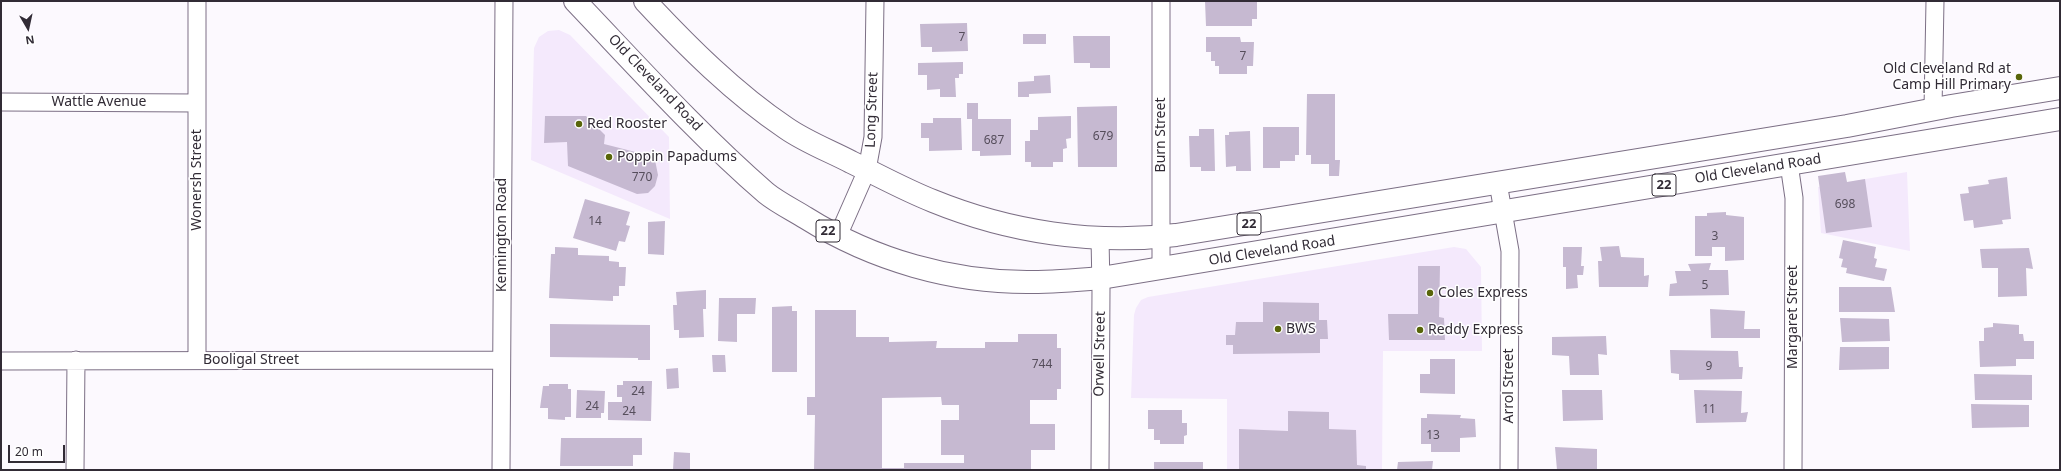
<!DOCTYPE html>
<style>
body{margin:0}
#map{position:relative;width:2061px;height:471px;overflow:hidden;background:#fcf9fe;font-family:"Noto Sans",sans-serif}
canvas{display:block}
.frame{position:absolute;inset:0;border:2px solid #312b35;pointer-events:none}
.north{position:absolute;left:8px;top:8px;width:40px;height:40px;-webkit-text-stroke:3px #fff;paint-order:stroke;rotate:171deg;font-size:11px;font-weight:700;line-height:16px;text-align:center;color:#312b35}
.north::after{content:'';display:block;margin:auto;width:14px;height:18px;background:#312b35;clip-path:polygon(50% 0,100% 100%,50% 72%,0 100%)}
.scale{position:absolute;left:8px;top:445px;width:57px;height:18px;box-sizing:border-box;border:2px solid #312b35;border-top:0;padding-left:5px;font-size:12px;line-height:14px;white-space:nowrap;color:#312b35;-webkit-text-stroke:3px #fff;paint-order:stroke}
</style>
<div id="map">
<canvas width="2061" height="471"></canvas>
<div class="frame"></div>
<div class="north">N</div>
<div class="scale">20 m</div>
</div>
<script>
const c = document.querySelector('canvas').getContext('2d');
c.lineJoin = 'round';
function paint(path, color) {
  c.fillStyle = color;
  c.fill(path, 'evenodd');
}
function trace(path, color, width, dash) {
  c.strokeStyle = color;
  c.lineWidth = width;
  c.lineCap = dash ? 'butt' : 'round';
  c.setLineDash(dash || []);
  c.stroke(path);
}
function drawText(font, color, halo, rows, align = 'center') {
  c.font = font + ' "Noto Sans",sans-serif';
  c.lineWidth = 3;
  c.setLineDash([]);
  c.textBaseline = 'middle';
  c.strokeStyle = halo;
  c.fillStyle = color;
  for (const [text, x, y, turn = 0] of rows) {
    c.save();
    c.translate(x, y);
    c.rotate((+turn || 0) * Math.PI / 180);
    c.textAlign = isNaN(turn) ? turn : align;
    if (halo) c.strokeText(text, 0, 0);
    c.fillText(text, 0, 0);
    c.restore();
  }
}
const built = new Path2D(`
 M559 30 570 35 669 137 670 219 531 160 534 48 539 37 548 31Z
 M1907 172 1910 251 1821 233 1818 187Z
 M1454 247 1466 249 1481 267 1482 351H1383L1382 470H1227V399L1131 398 1134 315 1136 308 1141 300 1148 297Z`);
const building = new Path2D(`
 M1205 1H1257V19H1252V26H1206Z
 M967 23 968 51 932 52V47H921L920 24Z
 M1023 34H1046V44H1023Z
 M1073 36H1110V68H1090V63H1074Z
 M1206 37H1240L1241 42H1254L1253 66H1247V74H1219V66H1215V61H1211V52H1206Z
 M963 62V74H959V78H955L956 97H940V89L927 90V75H918V63Z
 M1050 75 1051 93 1029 94V97H1018V82L1034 81V76Z
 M1307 94H1335V160H1340L1339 176H1329V164H1311V155H1306Z
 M967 103H978V119H1011V155L980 156V151H972V119H967Z
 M1117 106V167H1078L1077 107Z
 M545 116H586L605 135 604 144 651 156 655 160 658 175 655 186 648 193 637 194 568 166 567 142 544 143Z
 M1071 116V138L1066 139 1067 148 1063 149V162H1053V167H1031V162H1025V141H1030V130H1038V117Z
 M933 118H961L962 150 929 151V138H921V123H933Z
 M1263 127H1299V155H1295V161H1280V168H1263Z
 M1199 129H1214L1215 171H1201V167H1190L1189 136H1199Z
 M1250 131 1251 171H1236V166L1226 167 1225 135H1229V132Z
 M1845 172 1847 182 1865 179 1872 227 1826 233 1818 176Z
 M2007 177 2011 219 2002 220 2003 224 1974 228 1973 220 1964 221 1960 194 1969 193 1968 187 1989 184 1988 180Z
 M585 199 630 212 626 225 630 226 625 242 619 241 616 251 573 238Z
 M1726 212V215L1744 217V260L1725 261V247H1712V256H1695V216H1707V213Z
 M665 221 664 255 648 254V222Z
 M1843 240 1876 247 1874 258 1877 259 1875 267 1887 269 1884 281 1846 273 1847 268 1841 267 1843 259 1839 258Z
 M1619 246 1621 257 1644 258V276L1649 275 1648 287H1599L1598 261H1602L1600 247Z
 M555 247 578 248V255L609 256V261L619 262V267H626L625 286H619V296H613V301L549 298 551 254H555Z
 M1563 247H1582L1581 266H1584L1583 275H1577L1578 288 1566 289V267H1563Z
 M2029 248 2033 269 2026 268 2027 296 1998 297V268H1982L1980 249Z
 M1711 263 1709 270H1728L1729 295 1669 296 1670 284 1677 283 1675 271H1691L1688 264Z
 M1418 266H1440L1439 317 1444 318 1445 340H1389L1388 314H1418Z
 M1839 287H1891L1895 312H1839Z
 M706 290V309H703L704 337 679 338V330H674L673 305H677L676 292Z
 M719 298H756L755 314H737V342L718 341Z
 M1263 302 1319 303V320H1327L1328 339H1320V353L1233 354V345H1226V335H1235L1236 322H1263Z
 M792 306V311H797V372H772V307Z
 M1710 309 1745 311 1744 329H1760V338H1711Z
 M815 310H856V337H889V342L937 341 936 348H985V342H1018V334H1057V348H1061V389H1057V400H1030V424H1055V450H1031V470H814L815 415H807V397H815ZM941 397 942 405H959V420H941V455H964V463H904V468H882V398Z
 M1840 318 1889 319 1890 341 1842 342Z
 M1993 323 2019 325V334H2023L2024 341H2034V359H2016V366L1980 367 1979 341H1984V328L1993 327Z
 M550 324 650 325V360H638V358L550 357Z
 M1606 336 1607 355 1598 354 1599 375H1570L1569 356 1552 355V337Z
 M1840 347H1889V369L1839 370Z
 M1670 350 1738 351 1739 367H1743L1742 379 1679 380V374L1671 373Z
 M712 355H725L726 372H713Z
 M1430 359H1455V394L1420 393V374H1430Z
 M678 368 679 388 667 389 666 369Z
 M1974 374 2032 375V400H1975Z
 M623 381H652L651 421 608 420V402H622V397H617V385H623Z
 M549 384H568V389H571V417H565V420L548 419V408H540L543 386H549Z
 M577 390 605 391 604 413H601V418H576Z
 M1562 390H1602L1603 420 1563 421Z
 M1694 390 1742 391 1741 413 1748 412 1746 422 1696 423Z
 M1971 404 2029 405V427L1972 428Z
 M1148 410H1182V423H1187V435L1184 436V444H1160V440H1154V429H1148Z
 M1288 411 1329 412V429L1356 430 1357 465 1366 466V470H1239V429L1288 431Z
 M1427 414 1461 415 1460 418 1475 419 1476 437 1460 438V452H1431V444H1421V418H1427Z
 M561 438H642V455H633V466H560Z
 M1555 447 1597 449V470H1557Z
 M674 452 690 453V470H673Z
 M1433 461 1432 470H1397L1398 462Z
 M1154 462H1203V470H1154Z`);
const street = new Path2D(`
 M1161 1V268
 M1 102 197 103
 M1933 109 1935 1
 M1789 164 1794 198 1793 470
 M1498 183 1510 251 1509 470
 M838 236 867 170 873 137 875 1
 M1100 238 1101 288 1100 470
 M197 360V1
 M1 361 501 360
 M75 470 76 360
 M501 470 504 1`);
const highway = new Path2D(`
 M575 1C637 66 698 134 766 193 777 202 793 210 806 218 873 260 953 283 1032 282 1055 282 1078 280 1101 278L2060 119
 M645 1C688 47 734 93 786 128 806 142 830 151 851 162 878 175 905 190 933 201 1009 232 1094 245 1176 235L1847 126 1951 106 2060 88`);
const markers = [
 [2019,77,4,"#586509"],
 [579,124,4,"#586509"],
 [609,157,4,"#586509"],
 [1430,293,4,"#586509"],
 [1278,329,4,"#586509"],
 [1420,330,4,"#586509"]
];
const numberNames = [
 ["7",962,38],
 ["7",1243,57],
 ["679",1103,137],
 ["687",994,141],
 ["770",642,178],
 ["698",1845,205],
 ["14",595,222],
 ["3",1715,237],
 ["5",1705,286],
 ["744",1042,365],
 ["9",1709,367],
 ["24",638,392],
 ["24",592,407],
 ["11",1709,410],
 ["24",629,412],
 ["13",1433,436]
];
const shields = [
 [1664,185,24],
 [1249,224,24],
 [828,231,24]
];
const shieldNames = [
 ["22",1664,185],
 ["22",1249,224],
 ["22",828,231]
];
const poiNames = [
 ["Old Cleveland Rd at",2011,69,"right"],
 ["Camp Hill Primary",2011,85,"right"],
 ["Red Rooster",587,124],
 ["Poppin Papadums",617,157],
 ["Coles Express",1438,293],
 ["BWS",1286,329],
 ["Reddy Express",1428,330]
];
const streetNames = [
 ["Old Cleveland Road",655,83,46],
 ["Wattle Avenue",99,102],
 ["Long Street",872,110,-88],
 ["Burn Street",1161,135,-90],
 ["Old Cleveland Road",1758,169,-9],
 ["Wonersh Street",197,180,-90],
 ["Kennington Road",502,235,-90],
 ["Old Cleveland Road",1272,251,-9],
 ["Margaret Street",1793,317,-90],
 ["Orwell Street",1100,354,-89],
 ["Booligal Street",251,360],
 ["Arrol Street",1509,386,-90]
];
paint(built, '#f4e9fc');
paint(building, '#c6b9d1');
trace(street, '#7c6f85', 19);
trace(highway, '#7c6f85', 24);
trace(street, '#fff', 17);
trace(highway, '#fff', 22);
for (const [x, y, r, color] of markers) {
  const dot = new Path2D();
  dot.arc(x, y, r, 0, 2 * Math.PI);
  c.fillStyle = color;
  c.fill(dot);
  trace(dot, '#fff', 1.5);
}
drawText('12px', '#564e5c', null, numberNames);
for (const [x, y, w] of shields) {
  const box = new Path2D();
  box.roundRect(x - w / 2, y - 11, w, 22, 3);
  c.fillStyle = '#fff';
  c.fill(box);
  trace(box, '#312b35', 1);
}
drawText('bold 13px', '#312b35', null, shieldNames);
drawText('14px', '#312b35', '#fff', poiNames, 'left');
drawText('14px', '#312b35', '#fff', streetNames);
</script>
